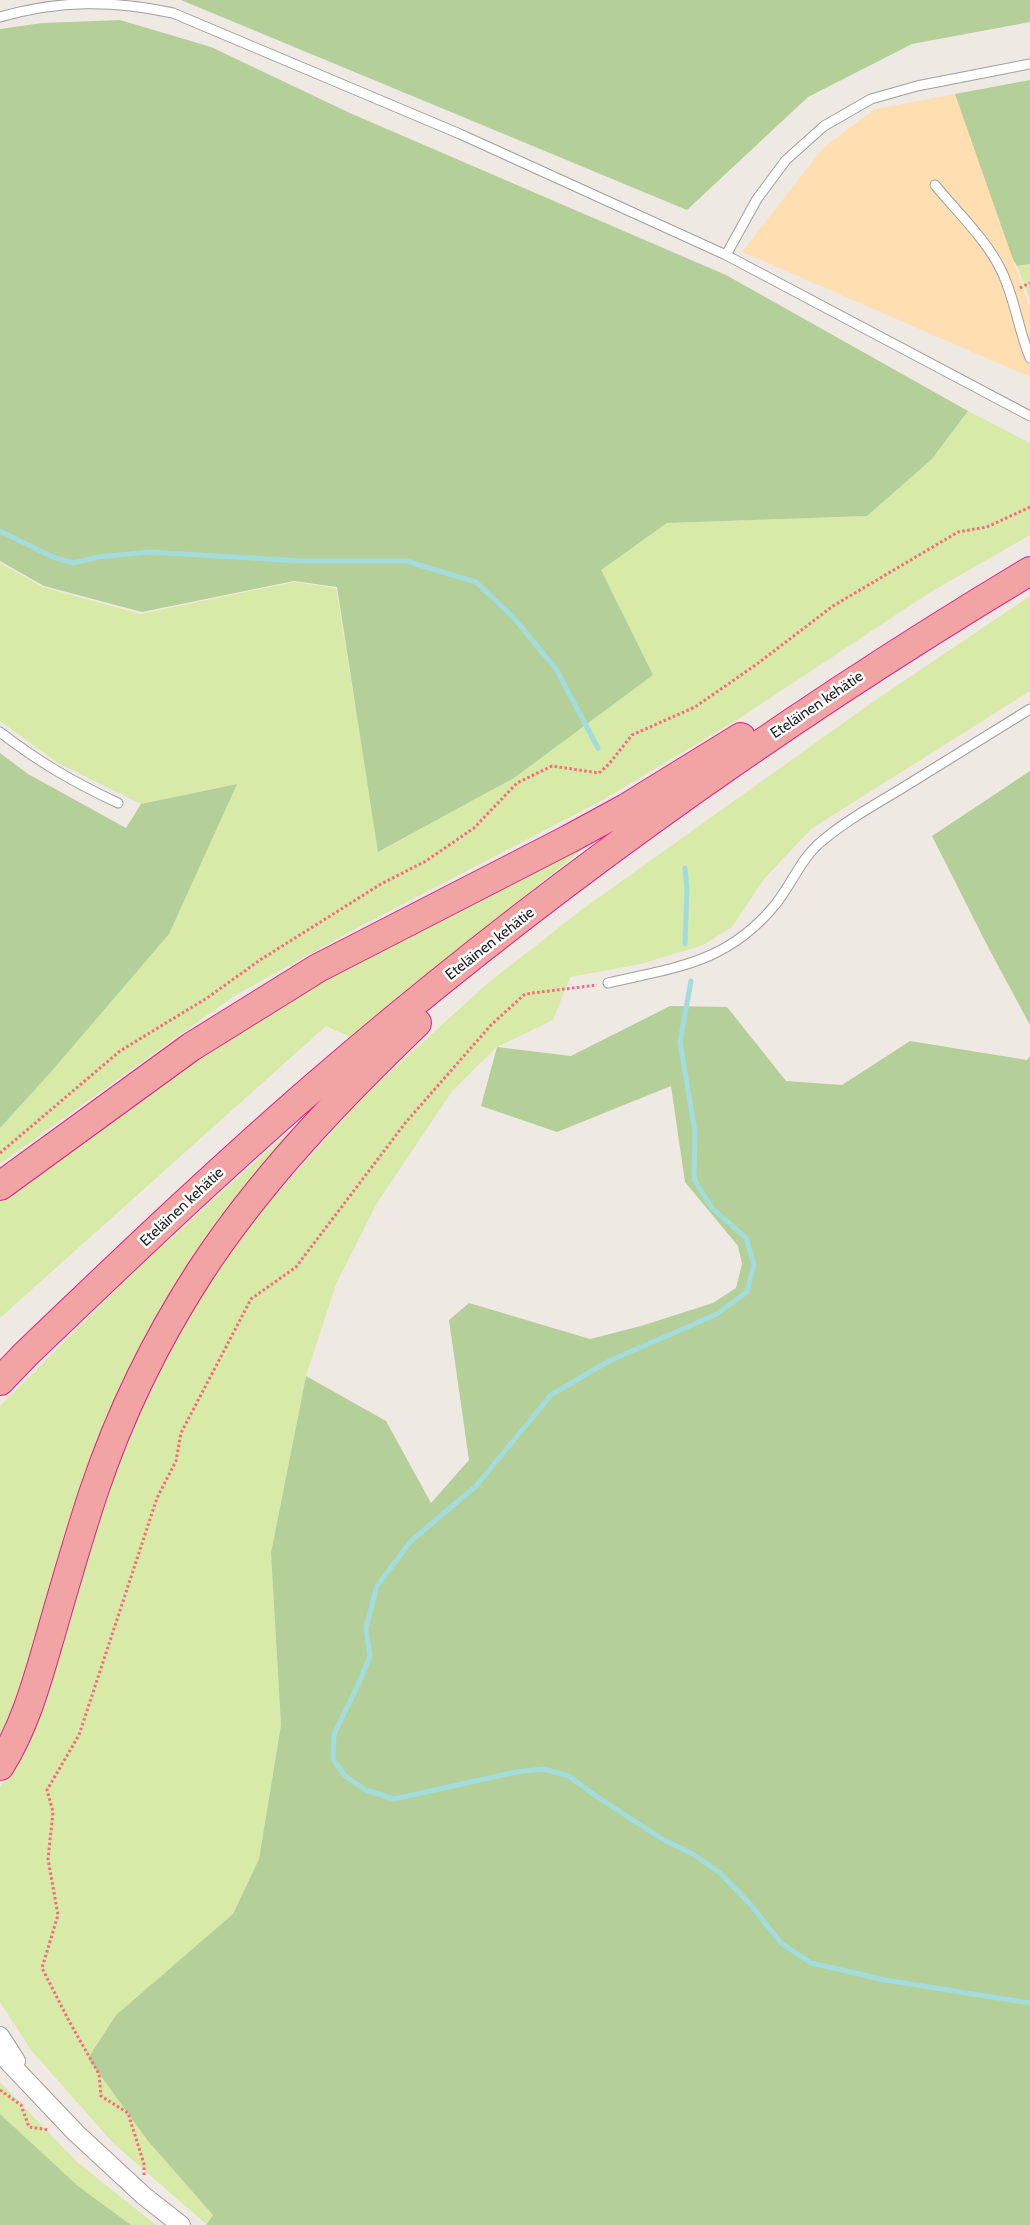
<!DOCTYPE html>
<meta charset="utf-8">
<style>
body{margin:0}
canvas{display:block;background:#efe9e3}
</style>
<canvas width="1030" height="2225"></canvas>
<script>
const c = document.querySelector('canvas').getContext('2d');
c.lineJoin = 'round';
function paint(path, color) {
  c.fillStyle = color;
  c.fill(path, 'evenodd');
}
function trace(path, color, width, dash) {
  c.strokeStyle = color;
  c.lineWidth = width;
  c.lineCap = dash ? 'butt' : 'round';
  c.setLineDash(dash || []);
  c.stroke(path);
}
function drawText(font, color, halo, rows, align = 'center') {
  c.font = font + ' Cabin,sans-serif';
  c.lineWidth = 5;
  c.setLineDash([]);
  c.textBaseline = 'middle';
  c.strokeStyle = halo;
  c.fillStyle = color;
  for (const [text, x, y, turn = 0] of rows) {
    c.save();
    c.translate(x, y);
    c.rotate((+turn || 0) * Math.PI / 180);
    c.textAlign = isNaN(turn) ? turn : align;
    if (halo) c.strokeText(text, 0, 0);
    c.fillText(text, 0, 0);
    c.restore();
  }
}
const grass = new Path2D(`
 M1030 264V300L1017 266Z
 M968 411 1030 443V535L929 593 737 720 601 801 357 928 234 996 0 1164V1128L50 1073 236 784 141 804 58 763 0 721V563L43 587 140 614 294 582 336 588 379 852 514 778 653 675 600 570 667 523 867 516 932 459Z
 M1030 596V691L811 829 764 879 732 927 703 945 641 964 570 977 553 1020 497 1047 453 1090 377 1203 336 1284 306 1376 271 1553 281 1725 259 1859 233 1914 116 2015 88 2057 148 2141 213 2215 206 2224 113 2143 31 2050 0 2002V1787L43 1709 104 1500 166 1351 195 1305 260 1212 369 1091 488 983 580 911 682 838 877 699Z
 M580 843 582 850 350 1037 326 1026 0 1318V1201L236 1029 336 971Z
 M293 1128 295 1135 177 1293 24 1691 0 1744V1406L138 1268Z
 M0 2082 77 2162 156 2225H131L78 2186 0 2114Z`);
const forest = new Path2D(`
 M181 0H1030V22L912 44 808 97 687 210Z
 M120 20 211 47 352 114 726 275 968 411 932 459 867 516 667 523 601 570 653 675 514 778 378 852 337 587 294 581 142 612 44 586 0 561V29L42 23Z
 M1030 80V264L1017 266 969 187 955 94Z
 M0 753 28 774 126 828 141 804 237 784 169 934 50 1073 0 1128Z
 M1030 771V1025L988 947 932 836Z
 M670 1006 727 1007 786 1081 842 1085 910 1041 1027 1060 1030 1056V2225H206L213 2215 148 2141 88 2058 116 2015 233 1914 259 1859 281 1725 271 1553 306 1376 386 1421 431 1503 469 1460 449 1320 469 1303 590 1339 641 1326 713 1303 736 1288 742 1264 738 1246 685 1182 671 1086 557 1132 481 1106 497 1047 571 1056Z
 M0 2114 78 2186 131 2225H0Z`);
const sand = new Path2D(`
 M955 94 1030 308V377L742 252 823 148 875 109Z`);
const stream = new Path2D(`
 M0 531 53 557 74 563 98 557 149 552 302 561H406L476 582 513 617 556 669 598 748
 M685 944 687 889 685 868
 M691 981 680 1042 695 1132 694 1179 712 1208 746 1238 754 1264 747 1292 715 1315 609 1361 551 1395 476 1486 411 1541 377 1586 366 1628 370 1656 358 1685 334 1734 333 1759 345 1776 366 1790 394 1799 516 1772 543 1769 569 1776 593 1794 662 1839 693 1854 720 1873 751 1905 781 1943 811 1963 885 1980 1030 2003`);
const path = new Path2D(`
 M1020 288 1030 283
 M0 1153 120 1051 207 998 260 960 381 884 426 861 474 828 517 783 552 766 599 773 609 764 632 735 695 707 757 664 833 606 958 532 987 527 1030 507
 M0 2090 21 2105 29 2127 49 2130
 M144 2175V2164L128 2113 101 2096 99 2074 69 2021 42 1968 58 1915 48 1859 53 1812 47 1790 79 1735 157 1498 176 1461 181 1433 251 1299 296 1267 406 1122 491 1025 525 994 597 985`);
const service = new Path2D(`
 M0 17C59 0 112 0 173 13L460 134 726 255 1030 416
 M935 185C957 212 986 239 1001 270 1015 298 1018 329 1030 358
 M726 255 757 199 786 160 824 126 871 99 917 86 1030 64
 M0 732C39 762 73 782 118 803
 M608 983C677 967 727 963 775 905 792 884 801 858 822 841 847 820 876 804 904 787 946 761 988 735 1030 709`);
const minor = new Path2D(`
 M0 2036 16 2061
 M0 2053 76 2133 144 2196 181 2225`);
const trunk = new Path2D(`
 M0 1186 191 1047 318 968 569 839 626 808 741 737
 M0 1381 26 1354C120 1264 214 1174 313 1088 536 895 777 723 1030 571
 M0 1766C25 1726 37 1682 50 1637 64 1588 78 1539 94 1491 120 1414 156 1340 200 1272 260 1180 338 1099 417 1023`);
const streetNames = [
 ["Eteläinen kehätie",817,705,-34],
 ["Eteläinen kehätie",490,944,-38],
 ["Eteläinen kehätie",182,1207,-43]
];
paint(grass, '#d7eaa8');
paint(forest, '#b4cf98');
paint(sand, '#ffdeb1');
trace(stream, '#a3dcdd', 5);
trace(service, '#9f9f9f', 11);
trace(minor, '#9f9f9f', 20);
trace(trunk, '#db2289', 30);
trace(path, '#fb6879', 3, [2.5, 2.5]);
trace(service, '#fff', 9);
trace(minor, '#fff', 18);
trace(trunk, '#f2a4a5', 28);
drawText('15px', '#1e1e1e', '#fff', streetNames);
</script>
